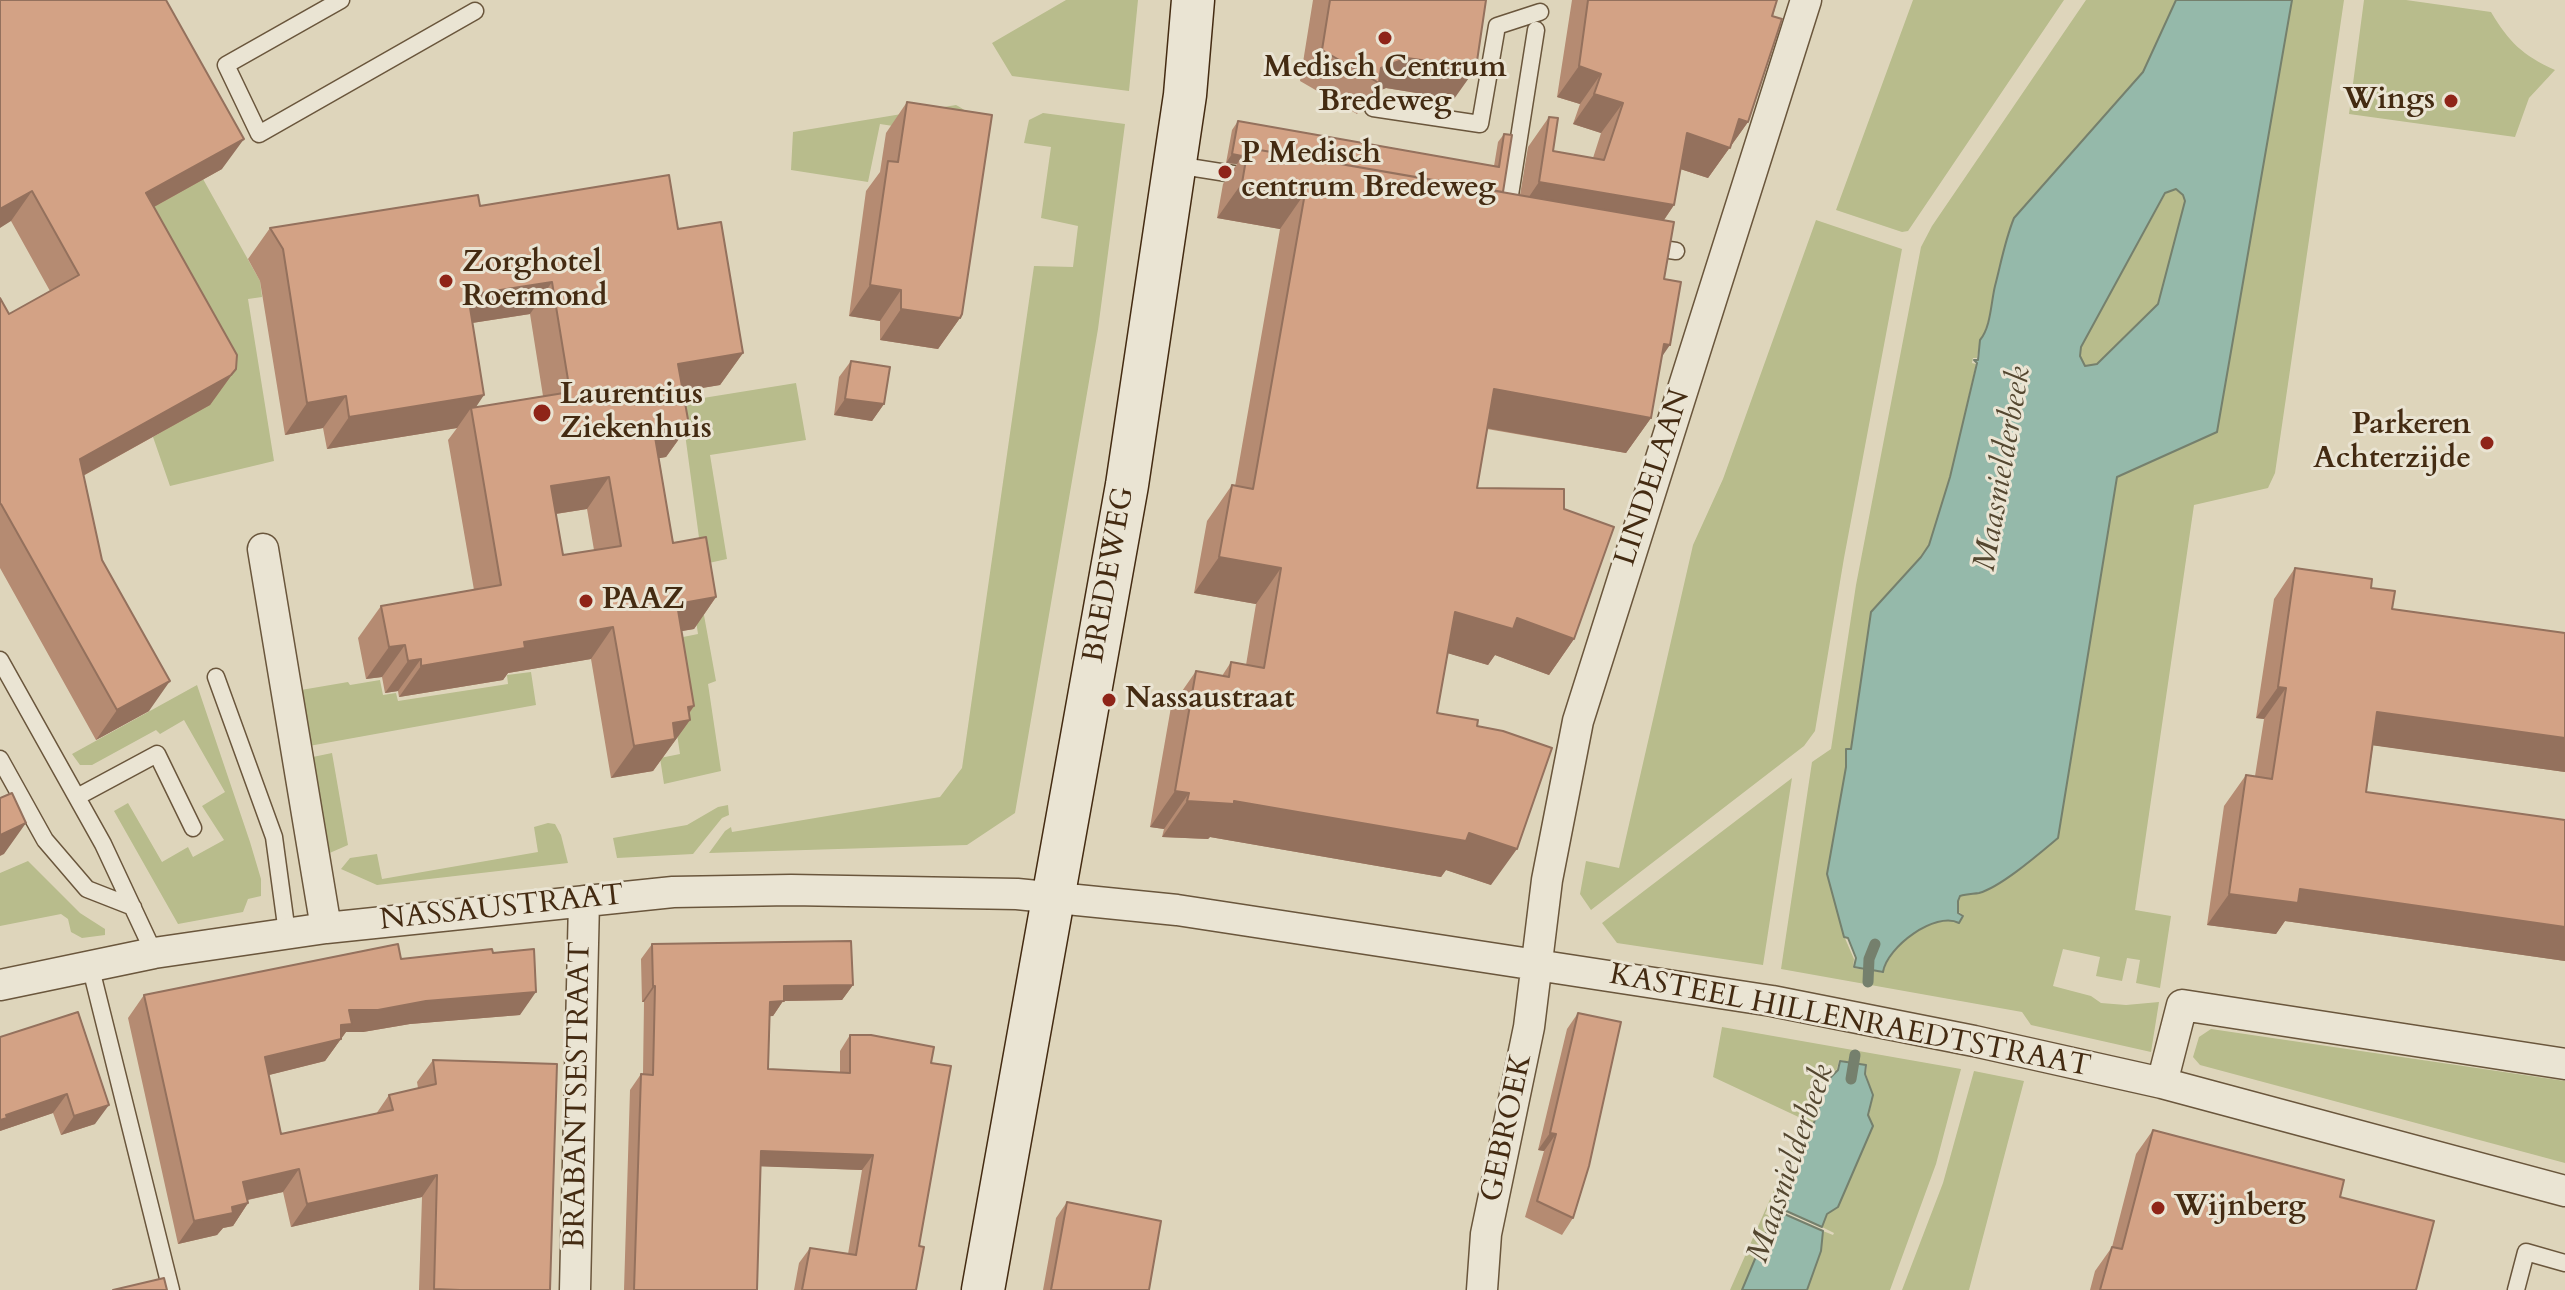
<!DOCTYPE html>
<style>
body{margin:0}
canvas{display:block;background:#ded5bb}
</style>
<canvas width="2565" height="1290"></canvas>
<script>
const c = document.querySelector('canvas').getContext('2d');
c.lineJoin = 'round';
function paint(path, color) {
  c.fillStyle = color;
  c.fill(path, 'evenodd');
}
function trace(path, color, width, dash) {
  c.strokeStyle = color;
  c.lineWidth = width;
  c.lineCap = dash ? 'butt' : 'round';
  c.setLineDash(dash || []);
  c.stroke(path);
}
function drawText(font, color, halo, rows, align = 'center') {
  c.font = font + ' Cardo,serif';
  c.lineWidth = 6;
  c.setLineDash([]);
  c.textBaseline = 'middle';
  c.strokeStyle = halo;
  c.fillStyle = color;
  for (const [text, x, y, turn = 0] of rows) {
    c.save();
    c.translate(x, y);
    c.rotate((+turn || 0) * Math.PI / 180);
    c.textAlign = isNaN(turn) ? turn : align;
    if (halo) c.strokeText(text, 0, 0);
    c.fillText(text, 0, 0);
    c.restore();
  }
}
const green = new Path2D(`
 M1066 0H1138L1129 91 1012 76 992 43Z
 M1913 0H2064L1908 231 1902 232 1836 210Z
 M2086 0H2176L2143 72 2029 201 2014 218 2009 230C2002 253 1992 327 1980 340L1977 358H1973L1972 363 1976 364 1950 477 1929 545 1921 557 1871 612 1851 749H1846V767L1827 874 1844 936 1854 959 1853 968 1866 970 1868 962H1872L1871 970 1883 973C1889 948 1932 910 1959 923L1964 916 1959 912 1957 901 1960 896 1976 893 2027 863 2058 838 2117 477 2217 432 2292 0H2344L2275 473 2268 488 2194 505 2135 910 2171 916 2160 988 2136 983 2140 960 2127 958 2122 981 2096 976 2100 957 2063 949 2053 986 2091 996 2101 1003 2126 1005 2159 1002 2151 1052 2031 1025 2022 1012 1781 969 1812 762 1831 749 1856 585 1921 247 1932 226Z
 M2364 0H2406L2491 12C2509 42 2522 55 2555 70L2529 98 2515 137 2349 114Z
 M956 105C972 113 973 120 972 138L880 124 868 182 791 170 793 132Z
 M1043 113 1125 124 1098 329 1015 813 967 845 709 853 725 831 731 827 732 832 940 797 962 768 1034 266 1073 267 1078 226 1041 218 1051 147 1024 143 1029 120Z
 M203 179 260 281 262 297 248 299 274 461 170 486 153 437 168 428 125 223Z
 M2176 189 2183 195 2185 201 2158 304 2097 364 2084 366 2080 356 2081 347 2166 193Z
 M1816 220 1902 249 1844 558 1815 731 1804 746 1591 910 1580 894 1586 861 1619 868 1693 545 1723 479Z
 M796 383 806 440 710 455 727 559 695 566 716 681 708 684 721 771 664 784 660 758 680 754 663 641 698 634 685 548 700 545 683 419 635 409Z
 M531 672 536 705 309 746 301 690 348 682 350 685 380 680 383 695 396 693 398 701 508 684 507 675Z
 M197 685 250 842 261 879V896L248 899 243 912 178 924 114 811 128 803 162 862 188 847 193 857 224 840 202 806 225 792 184 720 160 734 156 730 92 765H80L72 754Z
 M332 753 348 845 325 855 308 758Z
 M1792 778 1763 965 1617 943 1602 923Z
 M728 805 729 815 722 818 693 854 617 858 613 838 687 825 718 807Z
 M548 823 555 824 561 835 568 863 377 885 341 869 350 858 377 854 382 879 538 852 534 827Z
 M28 861 80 913 105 929V935L82 938 71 932 68 919 61 914 0 926V873Z
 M1722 1027 1961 1069 1936 1164 1890 1290H1807L1821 1251 1823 1231 1833 1235 1834 1233 1822 1227 1869 1115 1873 1095 1866 1074 1867 1065 1839 1060 1837 1069 1829 1079 1788 1197 1775 1192 1765 1214 1776 1219 1768 1228 1742 1290H1730L1805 1120 1713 1077Z
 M2211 1029 2565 1081V1163L2200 1065 2193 1057 2199 1037Z
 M1974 1071 2024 1081 1969 1290H1902L1943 1183Z`);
const water = new Path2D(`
 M2176 0H2292L2217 432 2117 477 2058 838C2040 853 2001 887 1979 893 1973 894 1967 894 1960 896L1958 901V913L1963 916 1959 923C1935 911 1887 947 1883 972L1872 970 1873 960 1871 956 1867 959 1865 969 1854 967 1856 958 1848 938 1844 937 1827 874 1846 767V749H1851L1871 612 1921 557 1929 545 1950 477 1977 363 1974 360H1978L1980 340C1991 327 1991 302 1995 286 2001 263 2005 240 2014 218L2143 72ZM2176 189 2183 195 2185 201 2158 304 2097 364 2085 366 2080 356 2081 347 2165 193Z
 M1840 1061 1866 1065 1865 1074 1873 1095 1868 1115 1873 1126 1838 1207 1827 1214 1822 1227 1784 1210 1829 1079 1838 1070Z
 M1782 1213 1823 1231 1821 1251 1807 1290H1742L1768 1228Z`);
const stream = new Path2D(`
 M1868 982 1869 959 1875 944
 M1851 1079 1855 1055`);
const lane = new Path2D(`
 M341 0 226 65 259 134 475 11
 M1373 108 1480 124 1497 26 1540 12
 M1176 165 1252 177
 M1507 214 1536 30
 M1649 247 1676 251
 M0 660 103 844 154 953
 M216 677 274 837 287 933
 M0 759 45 840 87 889 133 907
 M77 797 157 754 193 828
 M90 965 171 1290
 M2516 1290 2526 1252 2565 1263`);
const street = new Path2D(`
 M263 549 326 928
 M0 985 154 953 326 928 673 892 791 890 1017 894 1177 910 1772 1001 1974 1041 2162 1083 2565 1191
 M2162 1083 2182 1005 2565 1064
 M575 1290 584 901
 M1482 1290 1486 1234 1529 1027 1547 880 1578 721 1806 0`);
const secondary = new Path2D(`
 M983 1290 1127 485 1185 95 1193 0`);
const wall = new Path2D(`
 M0 0 222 169 154 207 236 369 210 405 83 476 102 560 149 711 96 740 0 568V298L9 314 50 291 11 221Z
 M1313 0H1486L1454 99 1386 88 1371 94 1357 114 1300 81Z
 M1572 0H1777L1748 122 1708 178 1680 169 1674 205 1664 220V279L1661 358 1651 418 1626 453 1487 429 1477 488 1564 509 1574 639 1549 675 1495 655 1488 665 1448 653 1437 713 1477 726 1491 885 1446 870 1441 877 1210 837 1208 839 1162 837 1164 829 1150 827 1171 707 1196 671 1222 676 1231 662 1246 665 1256 604 1194 593 1207 521 1232 485 1235 486 1280 229 1217 218 1223 184 1237 164 1226 163 1232 130 1238 121 1494 166 1498 142 1504 134 1503 192 1520 195 1528 147 1549 117 1553 151 1593 158 1601 133 1573 124 1580 104 1557 97Z
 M907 102 960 318 938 349 880 340V321L849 316 866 191 880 172 886 133Z
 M480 206 678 229 743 353 720 385 683 391 689 425 666 457 659 458 673 543 716 597 694 629 681 631 694 706 689 714 690 720 653 771 611 778 591 659 508 673 503 680 399 697 398 691 385 693 382 677 366 679 358 638 381 606 474 590 448 440 457 428 327 449 323 428 285 435 260 281 248 259 270 228ZM530 314 543 396 476 407 472 323ZM587 509 594 550 563 555 556 514Z
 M851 361 884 404 872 421 834 415 839 377Z
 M2295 568 2371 588 2392 609 2565 633V772L2373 745 2366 792 2565 820V961L2285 921 2276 934 2207 925 2224 806 2246 775 2255 776 2264 719 2256 718 2274 599Z
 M652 944 853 985 842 1000 783 1001 773 1016H770L768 1069 840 1073V1051L850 1035 931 1063 916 1290H794L799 1263 810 1248 848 1254 862 1170 761 1166 757 1290H624L630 1090 641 1074H643L644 1002H642L641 959Z
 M493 953 520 1015 410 1024 363 1032H346L325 1061 269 1075 281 1134 376 1114 389 1095 418 1088 417 1082 433 1060 550 1290H419L422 1197 291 1227 283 1192 248 1200V1203L233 1226 223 1228 217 1235 178 1244 128 1018 144 995 401 959Z
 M78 1012 95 1124 61 1135 53 1113 0 1131V1037Z
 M1578 1013 1573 1218 1562 1235 1525 1217 1544 1151 1538 1150 1567 1029Z
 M2153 1130 2340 1197 2416 1290H2090L2095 1271 2112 1247 2136 1154Z
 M1067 1202 1149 1290H1043L1056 1218Z`);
const shadedWall = new Path2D(`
 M1407 58 1476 68 1454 99 1386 88 1371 94 1379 83 1381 68Z
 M1579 66 1601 74 1580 104 1557 97Z
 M1594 94 1623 103 1601 133 1573 124Z
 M1739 119 1748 122 1708 178 1665 164 1687 133Z
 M244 139 222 169 125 223 146 193Z
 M1232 154 1242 156 1237 164 1226 163Z
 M1539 182 1674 205 1653 236 1518 213Z
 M1242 183 1305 193 1280 229 1217 218Z
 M32 191 11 221 0 228V209Z
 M552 282 530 314 446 327 468 295Z
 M870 285 901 290 880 321 849 316Z
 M901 309 960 318 938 349 880 340Z
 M1664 344 1670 345 1645 381Z
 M743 353 720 385 655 396 678 364Z
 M236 369 210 405 59 489 80 459Z
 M1494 389 1651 418 1626 453 1469 425Z
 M484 395 472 413 471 408 457 428 327 449 349 417Z
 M346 396 323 428 285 435 307 403Z
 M845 399 884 404 872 421 834 415Z
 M689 425 666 457 632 463 654 431Z
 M609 477 587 509 529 518 551 486Z
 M1219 557 1281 568 1256 604 1194 593Z
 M716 597 694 629 654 636 677 604Z
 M1455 612 1517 618 1574 639 1549 675 1495 655 1488 665 1430 648Z
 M613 627 591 659 508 673 503 680 399 697 421 666 524 642Z
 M405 645 382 677 366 679 389 647Z
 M421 659 398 691 385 693 408 661Z
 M170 681 149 711 96 740 117 710Z
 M2278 687 2286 688 2264 719 2256 718Z
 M694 706 683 721 690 720 653 771 611 778 634 746 673 723 688 707Z
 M2377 712 2565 738V772L2356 743Z
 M1175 791 1189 793 1164 829 1150 827Z
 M1187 801H1234L1469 833 1517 849 1491 885 1446 870 1441 877 1210 837 1208 839 1162 837Z
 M26 823 4 854 0 856V835Z
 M2300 889 2565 927V961L2285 921 2276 934 2207 925 2229 894Z
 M853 985 842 1000 783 1001 773 1016 760 1017 770 1002 784 986Z
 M653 986H655L644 1002H642Z
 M536 992 520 1015 410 1024 363 1032H346L325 1061 249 1080 265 1057 349 1010 426 1001Z
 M67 1094 53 1113 0 1131V1120L6 1115Z
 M109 1105 95 1124 61 1135 74 1116Z
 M1550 1133 1556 1134 1544 1151 1538 1150Z
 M761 1151 873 1155 862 1170 750 1166Z
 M299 1169 283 1192 228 1204 243 1182Z
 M437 1175 422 1197 291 1227 307 1204Z
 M248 1203 233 1226 223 1228 217 1235 178 1244 194 1221 232 1207Z`);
const building = new Path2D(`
 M0 0H166L244 139 146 193 237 355 236 369 231 375 80 459 102 560 170 681 117 710 1 504H0V298L9 314 79 275 32 191 0 209Z
 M1330 0H1486L1476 68 1407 58 1381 68 1379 83 1322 50Z
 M1588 0H1777L1772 16 1782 19 1748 122 1739 119 1730 148 1687 133 1674 205 1539 182 1549 117 1558 118 1553 151 1604 160 1623 103 1594 94 1601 74 1579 66Z
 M907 102 992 115 962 314 960 318 901 309V290L870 285 888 161 898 162Z
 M1238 121 1499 167 1504 134 1512 135 1503 192 1248 148 1242 156 1232 154Z
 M1248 148 1674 222 1664 279 1681 282 1670 345 1664 344 1651 418 1494 389 1477 488 1564 489V509L1614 527 1574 639 1517 618 1513 629 1455 612 1437 713 1478 720 1477 726 1503 731 1552 748 1517 849 1469 833 1466 841 1234 801V804L1187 801 1189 793 1175 791 1196 671 1229 677 1231 662 1264 668 1281 568 1219 557 1232 485 1253 489 1305 193 1242 183Z
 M669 175 678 229 721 222 743 353 678 364 689 425 654 431 673 543 706 537 716 597 677 604 694 706 688 707 690 720 673 723 675 739 634 746 613 627 524 642 525 648 421 666V659L408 661 405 645 389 647 381 606 501 585 471 408 570 392 552 282 468 295 484 395 349 417 346 396 307 403 283 249 270 228 478 195 480 206ZM609 477 621 546 563 555 551 486Z
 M851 361 890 367 884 404 845 399Z
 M2295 568 2372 579 2371 588 2395 591 2392 609 2565 633V738L2377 712 2366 792 2565 820V927L2300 889 2298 903 2229 894 2246 775 2272 779 2286 688 2278 687Z
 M12 793 26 823 0 835V798Z
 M851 941 853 985 784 986V1001L770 1002 768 1069 850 1073V1035H871L934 1047 931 1063 951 1066 919 1246 924 1247 916 1290H802L810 1248 856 1255 873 1155 761 1151 757 1290H634L641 1074 653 1075 655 986H653L652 944Z
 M398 944 401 959 492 949 493 953 534 949 536 992 426 1001 378 1010H349L352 1024 341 1025V1039L265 1057 281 1134 393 1110 389 1095 436 1084 433 1060 557 1064 550 1290H460L434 1289 437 1175 307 1204 299 1169 243 1182 248 1203 232 1207 233 1213 194 1221 144 995Z
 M78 1012 109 1105 74 1116 67 1094 6 1115 7 1118 0 1120V1037Z
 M1578 1013 1621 1022 1589 1166 1573 1218 1537 1201 1556 1134 1550 1133Z
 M2153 1130 2344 1180 2340 1197 2434 1221 2416 1290H2100L2112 1247 2122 1249Z
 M1067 1202 1161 1221 1149 1290H1051Z
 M164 1278 167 1290H113Z`);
const markers = [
 [1385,38,8,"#8f2418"],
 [2451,101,8,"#8f2418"],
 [1225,172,8,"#8f2418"],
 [446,281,8,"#8f2418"],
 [542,413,10,"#8f2418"],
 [2487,443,8,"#8f2418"],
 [586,601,8,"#8f2418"],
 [1109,700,8,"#8f2418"],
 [2158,1208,8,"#8f2418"]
];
const poiNames = [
 ["Medisch Centrum",1385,69,"center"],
 ["Bredeweg",1385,103,"center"],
 ["Wings",2435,101,"right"],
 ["P Medisch",1241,155],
 ["centrum Bredeweg",1241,189],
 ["Zorghotel",462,264],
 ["Roermond",462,298],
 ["Laurentius",560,396],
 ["Ziekenhuis",560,430],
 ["Parkeren",2471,426,"right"],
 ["Achterzijde",2471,460,"right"],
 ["PAAZ",602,601],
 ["Nassaustraat",1125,700],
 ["Wijnberg",2174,1208]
];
const streetNames = [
 ["LINDELAAN",1654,478,-72],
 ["BREDEWEG",1110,575,-80],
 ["NASSAUSTRAAT",502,909,-6],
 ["KASTEEL HILLENRAEDTSTRAAT",1850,1022,11],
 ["BRABANTSESTRAAT",579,1095,-89],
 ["GEBROEK",1508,1128,-78]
];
const waterNames = [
 ["Maasnielderbeek",2004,469,-80],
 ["Maasnielderbeek",1792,1164,-71]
];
paint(green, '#b8bc8c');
paint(water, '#95b9aa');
trace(water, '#75806d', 2);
trace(stream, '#75806d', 11);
trace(lane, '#6a563c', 19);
trace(street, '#6a563c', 33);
trace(secondary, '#442b12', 45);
trace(lane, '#eae4d3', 16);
trace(street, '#eae4d3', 30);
trace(secondary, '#eae4d3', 42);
paint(wall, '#b58b72');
paint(shadedWall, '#94715d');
paint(building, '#d3a285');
trace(building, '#94715d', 2);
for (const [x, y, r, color] of markers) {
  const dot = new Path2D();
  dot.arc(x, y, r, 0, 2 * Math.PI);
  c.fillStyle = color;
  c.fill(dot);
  trace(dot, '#eae4d3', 3);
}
drawText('bold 30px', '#442b12', '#eae4d3', poiNames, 'left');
drawText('30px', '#442b12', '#eae4d3', streetNames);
drawText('italic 32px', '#544730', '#eae4d3', waterNames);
</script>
